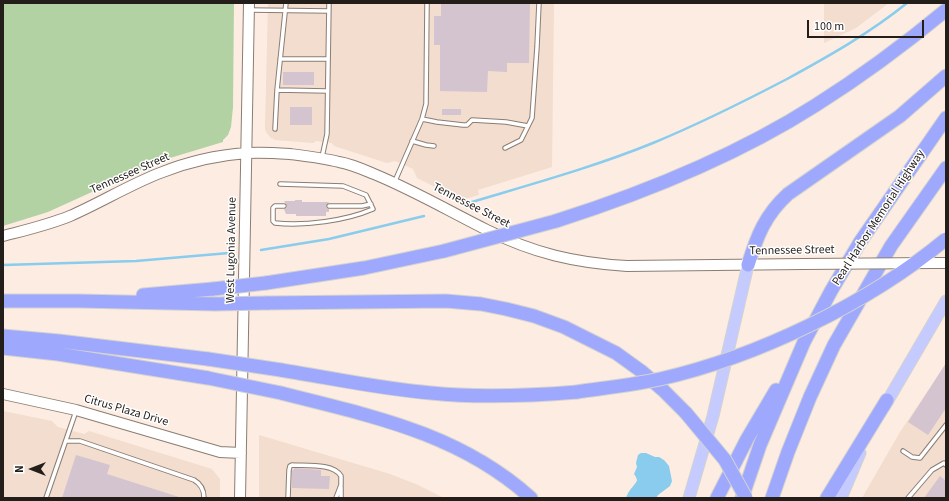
<!DOCTYPE html>
<style>
body{margin:0}
#map{position:relative;width:949px;height:501px;overflow:hidden;background:#fdece1;font-family:"Source Sans 3",sans-serif}
canvas{display:block}
.frame{position:absolute;inset:0;border:4px solid #241e1a;pointer-events:none}
.north{position:absolute;left:12px;top:449px;width:40px;height:40px;-webkit-text-stroke:3px #fff;paint-order:stroke;rotate:270deg;font-size:11px;font-weight:700;line-height:16px;text-align:center;color:#241e1a}
.north::after{content:'';display:block;margin:auto;width:14px;height:18px;background:#241e1a;clip-path:polygon(50% 0,100% 100%,50% 72%,0 100%)}
.scale{position:absolute;left:807px;top:20px;width:117px;height:18px;box-sizing:border-box;border:2px solid #241e1a;border-top:0;padding-left:5px;font-size:12px;line-height:14px;white-space:nowrap;color:#241e1a;-webkit-text-stroke:3px #fff;paint-order:stroke}
</style>
<div id="map">
<canvas width="949" height="501"></canvas>
<div class="frame"></div>
<div class="north">N</div>
<div class="scale">100 m</div>
</div>
<script>
const c = document.querySelector('canvas').getContext('2d');
c.lineJoin = 'round';
function paint(path, color) {
  c.fillStyle = color;
  c.fill(path, 'evenodd');
}
function trace(path, color, width, dash) {
  c.strokeStyle = color;
  c.lineWidth = width;
  c.lineCap = dash ? 'butt' : 'round';
  c.setLineDash(dash || []);
  c.stroke(path);
}
function drawText(font, color, halo, rows, align = 'center') {
  c.font = font + ' "Source Sans 3",sans-serif';
  c.lineWidth = 3;
  c.setLineDash([]);
  c.textBaseline = 'middle';
  c.strokeStyle = halo;
  c.fillStyle = color;
  for (const [text, x, y, turn = 0] of rows) {
    c.save();
    c.translate(x, y);
    c.rotate((+turn || 0) * Math.PI / 180);
    c.textAlign = isNaN(turn) ? turn : align;
    if (halo) c.strokeText(text, 0, 0);
    c.fillText(text, 0, 0);
    c.restore();
  }
}
const commercial = new Path2D(`
 M268 3H554L552 167 478 190 479 195 461 200 417 178 413 169 395 161 387 163 334 146 332 143 316 141 313 143 275 140 270 137 266 132 265 128Z
 M824 3H889L856 28 824 43Z
 M946 364V498H862L900 432Z
 M3 411 52 421 58 427 84 434 89 431 212 469 220 479V498H3Z
 M259 435 390 474 418 485 444 498H259Z`);
const green = new Path2D(`
 M3 3H234L233 107 231 127 228 135 223 140V142L160 161 48 212 3 226Z`);
const water = new Path2D(`
 M641 453H646L655 457H659L664 460 669 466 672 481 670 486 658 495 656 498H626C628 490 637 483 637 480 637 479 635 475 634 474L637 467 636 463 638 455Z`);
const stream = new Path2D(`
 M472 202C532 184 594 167 653 143 699 124 743 102 787 79 829 56 870 33 907 3
 M261 250 329 239 424 216
 M3 265 136 261 229 253`);
const building = new Path2D(`
 M441 3H530L529 63H507V72L488 71 487 92 440 91V45H434V16H441Z
 M283 72H314V85H283Z
 M290 107H312V125H290Z
 M442 109H461V115H442Z
 M295 200H302V202H329L326 206V208L329 209V212H326V216H296V214H286L284 209 287 208V206L284 201H295Z
 M946 363V408L928 435 908 422Z
 M76 455 110 465 107 474 179 497V498H62Z
 M295 468 321 470V476H330L329 489 292 488V471Z
 M940 476 946 481V498H924Z`);
const lane = new Path2D(`
 M250 10 329 11
 M280 59H328
 M277 90 286 3
 M422 119 437 122 463 125H467L472 120 506 122 528 126
 M275 129 277 90 327 91
 M412 141 426 145 434 146
 M505 148 521 140 532 118 537 47 539 3
 M322 157 327 134 329 3
 M395 181 422 119 426 104 427 3
 M280 184 343 186 366 195 373 209C345 221 305 226 275 223L273 221V208L275 206H284
 M329 206H362L371 204
 M66 441H80L194 480C201 484 204 489 204 498
 M903 451 912 457 920 458 946 425
 M46 498 76 411
 M288 498 289 470 290 466 292 465C306 466 333 463 341 476V485L336 498
 M341 498V487
 M908 498 932 470 944 463 946 465`);
const secondary = new Path2D(`
 M3 236C26 230 48 225 70 216 100 203 129 185 160 173 187 162 218 155 247 153 261 152 276 153 290 154 306 156 323 158 339 162 351 164 362 169 374 174 413 190 449 211 487 230 533 253 575 263 627 266L803 264
 M932 263H946
 M3 394 76 410 220 452 241 453
 M240 498 249 3`);
const primary = new Path2D(`
 M884 407 946 301
 M689 498 713 416 748 265
 M841 498 860 453`);
const highway = new Path2D(`
 M556 221C647 192 736 156 816 105 862 76 905 44 946 10
 M748 265C757 236 765 215 788 194L900 116 946 76
 M266 283 364 268 444 251
 M143 295 213 289
 M3 301H79L215 304
 M267 303 446 301 481 304 506 309 534 316 564 327 616 353 641 371 663 390 686 413
 M3 336 59 341 208 359
 M3 348 58 354 208 378
 M281 370C331 378 381 389 431 393 479 398 528 396 577 392
 M281 393C371 416 459 433 531 498
 M717 498 747 439 776 390
 M742 498 760 445 804 342 831 291 860 242 946 118
 M772 498 788 452 810 397 834 345 891 246 946 168
 M827 498 887 400`);
const secondaryBridge = new Path2D(`
 M803 264 932 263`);
const highwayBridge = new Path2D(`
 M444 251 556 221
 M213 289 266 283
 M215 304 267 303
 M208 359 281 370
 M208 378 281 393
 M577 392C604 388 633 385 660 379 757 357 869 303 946 239
 M686 413 725 460 746 498`);
const streetNames = [
 ["Tennessee Street",130,174,-24],
 ["Tennessee Street",471,206,27],
 ["Pearl Harbor Memorial Highway",879,218,-57],
 ["West Lugonia Avenue",232,250,-89],
 ["Tennessee Street",792,251,-1],
 ["Citrus Plaza Drive",126,411,16]
];
paint(commercial, '#f2ddcf');
paint(green, '#b2d2a3');
paint(water, '#89ccee');
trace(stream, '#89ccee', 2.5);
paint(building, '#d4c4cf');
trace(lane, '#8b7d73', 5.5);
trace(secondary, '#8b7d73', 12);
trace(primary, '#d3d2d1', 13);
trace(highway, '#d3d2d1', 15);
trace(lane, '#fff', 3.5);
trace(secondary, '#fff', 10);
trace(primary, '#c5cbfe', 11);
trace(highway, '#9ea8fd', 13);
trace(secondaryBridge, '#8b7d73', 12, []);
trace(highwayBridge, '#d3d2d1', 15, []);
trace(secondaryBridge, '#fff', 10);
trace(highwayBridge, '#9ea8fd', 13);
drawText('12px', '#241e1a', '#fff', streetNames);
</script>
